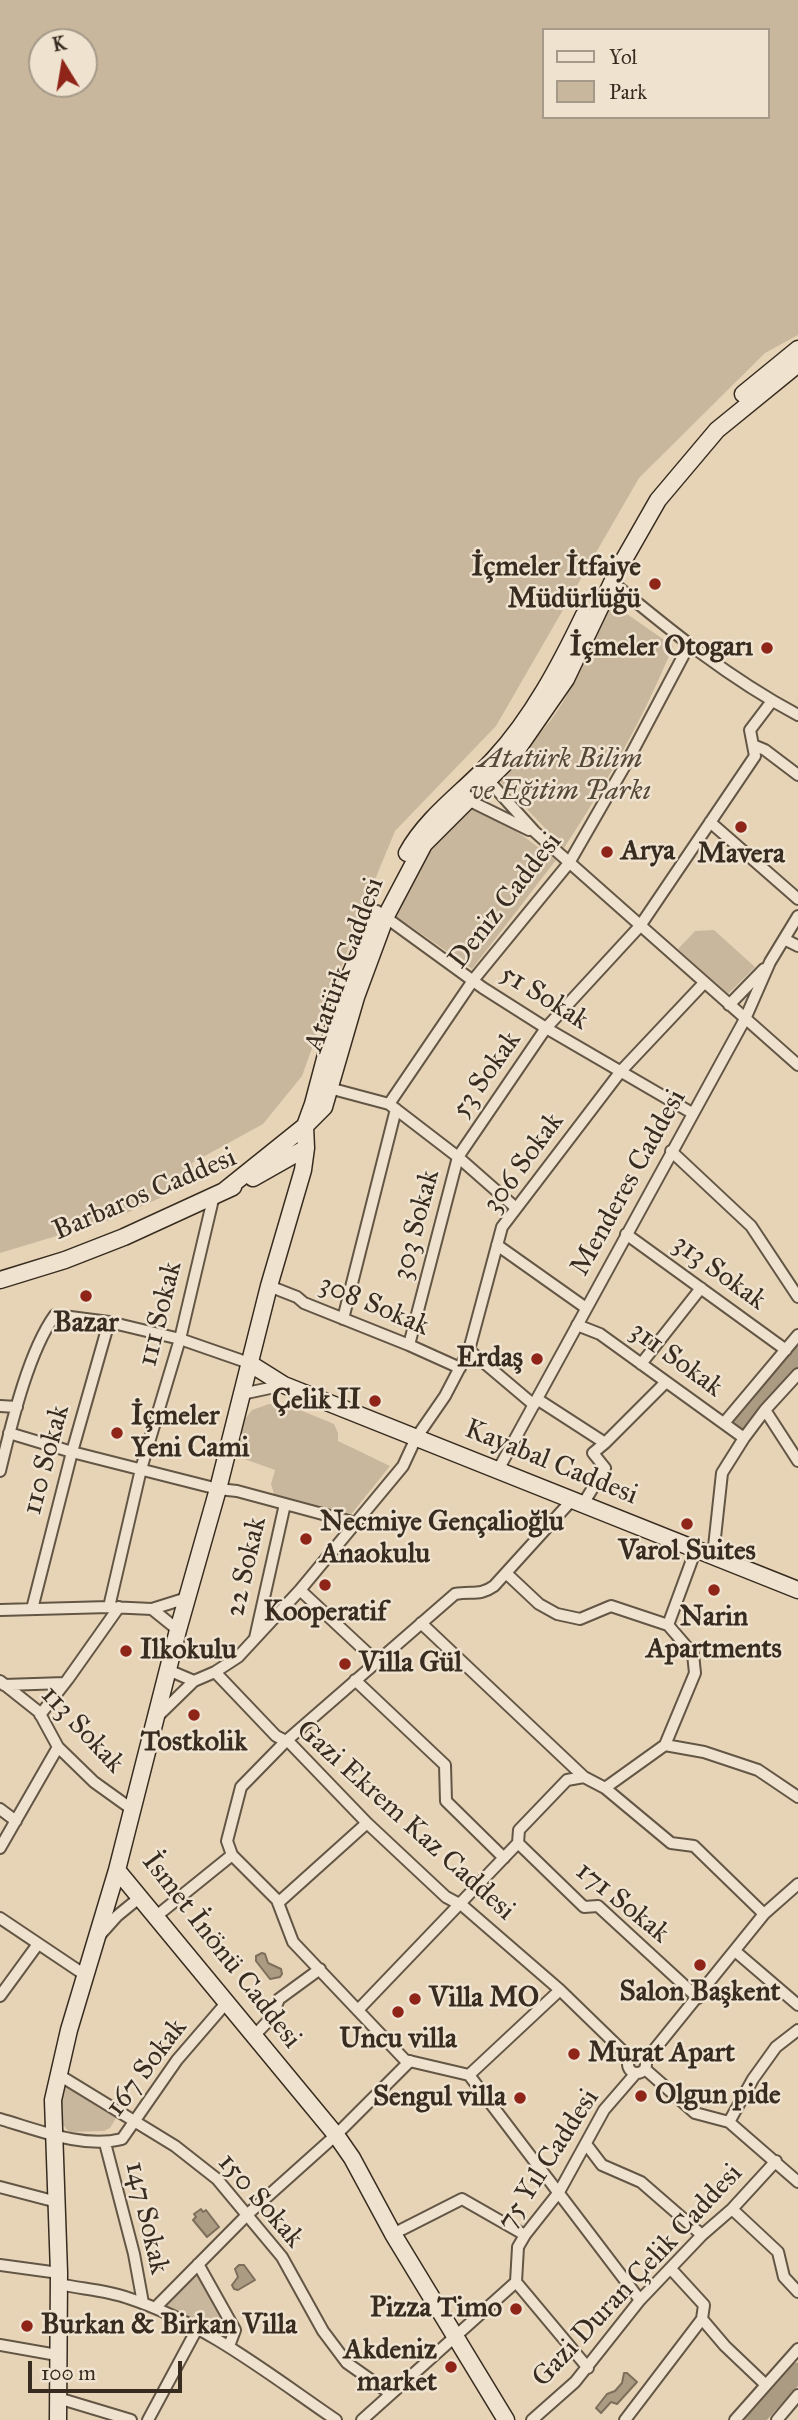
<!DOCTYPE html>
<meta charset="utf-8">
<style>
body{margin:0}
#map{position:relative;width:798px;height:2420px;overflow:hidden;background:#e7d4b7;font-family:"IM FELL Great Primer",serif}
canvas{display:block}
.legend{position:absolute;left:542px;top:28px;width:228px;height:91px;box-sizing:border-box;background:#efe3d0;border:2px solid #a59a89;margin:0;padding:9px 12px;list-style:none;font-size:21px;color:#372c1f}
.legend li{display:flex;align-items:center;gap:14px;height:35px}
.legend b{width:35px;border:2px solid #a59a89}
.north{position:absolute;left:28px;top:28px;width:70px;height:70px;box-sizing:border-box;background:#efe3d0;border:2px solid #a59a89;border-radius:50%;rotate:349deg;font-size:19px;font-weight:700;line-height:28px;text-align:center;color:#372c1f}
.north::after{content:'';display:block;margin:auto;width:24px;height:32px;background:#8f2418;clip-path:polygon(50% 0,100% 100%,50% 72%,0 100%)}
.scale{position:absolute;left:28px;top:2361px;width:154px;height:32px;box-sizing:border-box;border:4px solid #372c1f;border-top:0;padding-left:9px;font-size:21px;line-height:24px;white-space:nowrap;color:#372c1f;-webkit-text-stroke:5px #efe3d0;paint-order:stroke}
</style>
<div id="map">
<canvas width="798" height="2420"></canvas>
<ul class="legend">
<li><b style="height:9px;background:#efe3d0"></b>Yol</li>
<li><b style="height:19px;background:#c9b79d"></b>Park</li>
</ul>
<div class="north">K</div>
<div class="scale">100 m</div>
</div>
<script>
const c = document.querySelector('canvas').getContext('2d');
c.lineJoin = 'round';
function paint(path, color) {
  c.fillStyle = color;
  c.fill(path, 'evenodd');
}
function trace(path, color, width, dash) {
  c.strokeStyle = color;
  c.lineWidth = width;
  c.lineCap = dash ? 'butt' : 'round';
  c.setLineDash(dash || []);
  c.stroke(path);
}
function drawText(font, color, halo, rows, align = 'center') {
  c.font = font + ' "IM FELL Great Primer",serif';
  c.lineWidth = 5;
  c.setLineDash([]);
  c.textBaseline = 'middle';
  c.strokeStyle = halo;
  c.fillStyle = color;
  for (const [text, x, y, turn = 0] of rows) {
    c.save();
    c.translate(x, y);
    c.rotate((+turn || 0) * Math.PI / 180);
    c.textAlign = isNaN(turn) ? turn : align;
    if (halo) c.strokeText(text, 0, 0);
    c.fillText(text, 0, 0);
    c.restore();
  }
}
const green = new Path2D(`
 M0 0H798V335L765 353 639 478 496 726 395 831 358 921 302 1076 263 1124 192 1163 197 1181 116 1218 0 1253ZM544 30H768V117H544ZM42 42H84V84H42Z
 M611 603 673 646C643 720 607 782 564 848L498 779C518 757 541 735 558 710 579 677 595 639 611 603Z
 M470 808 516 831 556 860 472 969 393 914 426 850Z
 M714 930 755 967 728 994 678 949 695 931Z
 M269 1404 288 1405 334 1424 338 1433V1441L390 1466 349 1517 279 1498 274 1494 271 1484 275 1470 233 1455 244 1420 252 1410Z
 M63 2085 116 2118 110 2128 104 2131 69 2132 58 2119Z
 M196 2273 229 2332 226 2336 164 2305Z`);
const water = new Path2D(`
 M262 1953 265 1954 268 1963 281 1969 282 1974 280 1977 270 1979 256 1961V1956Z
 M201 2209 203 2212 206 2210 219 2227 207 2237 193 2220 196 2217 194 2214Z
 M239 2265H244L255 2280 238 2290 234 2289 232 2285 238 2277 235 2269Z
 M624 2373H627L637 2382 617 2404 611 2402 601 2413 596 2408 607 2394 615 2391 622 2383Z`);
const river = new Path2D(`
 M738 1424 798 1356
 M754 2420 798 2372`);
const street = new Path2D(`
 M612 582C671 631 730 679 798 715
 M753 745 765 750 798 775
 M483 777 488 780 535 832 798 1065
 M467 796 468 800 529 830
 M710 822 798 899
 M377 911 483 988 546 1028 692 1113
 M784 939 798 946
 M729 1005 764 969
 M329 1088 389 1104 458 1157 516 1208
 M389 1104 474 979 569 863 627 762 689 645
 M671 1151 751 1226 798 1297
 M626 1234 786 1350
 M497 1245 586 1308
 M269 1286 297 1297 304 1303 409 1345 460 1368
 M343 1319 396 1109
 M577 1325 600 1334 744 1438
 M409 1345 458 1157 546 1028 640 926 755 756 750 730 772 701
 M469 1350 534 1405
 M641 1364 701 1288
 M242 1394 284 1385
 M537 1399 605 1443 593 1453 605 1468 583 1504
 M0 1406 17 1407
 M765 1410 798 1461
 M724 1423 798 1335
 M9 1433 72 1452 218 1489 237 1491 356 1523
 M605 1443 666 1382
 M498 1470 745 1019 770 962 798 916
 M0 1471C11 1426 28 1352 55 1315L109 1322 180 1339 249 1363
 M572 1500 494 1586C480 1596 472 1591 455 1594L286 1741 241 1787 227 1841 232 1855 277 1900 293 1942 405 2060 469 2075 640 2300
 M713 1556 722 1473 744 1438 765 1410 798 1374
 M506 1573 539 1604 557 1614 580 1619 611 1606 668 1625
 M300 1590 376 1661
 M109 1607 141 1469 180 1339 214 1195
 M32 1609 72 1452 109 1322
 M152 1609 178 1630
 M0 1610 109 1607 152 1609 187 1598
 M421 1623 584 1777
 M255 1638 285 1504
 M168 1670 194 1681
 M215 1672 276 1736 290 1743 367 1823 446 1897 463 1906 560 1990 630 2058
 M355 1680 445 1765 446 1801 504 1858
 M0 1681 39 1712 58 1747 94 1782 133 1810
 M4 1685 65 1683
 M40 1715 68 1679 119 1607
 M156 1718 194 1681 215 1672 238 1657 300 1590 403 1466 416 1438 445 1396 469 1350 502 1227 621 1071 704 983
 M665 1745 704 1752 758 1770 798 1797
 M605 1788 671 1843 694 1846 764 1914
 M0 1809 16 1821
 M518 1843 584 1907 598 1906 698 1998
 M0 1848 58 1747
 M278 1903 367 1823
 M0 1918 85 1975
 M154 1918 232 1855
 M100 1935 117 1916 139 1898
 M735 1951 798 2005
 M0 1996 38 1944
 M358 2010 518 1843 519 1830 567 1780 584 1777 605 1788 665 1745 695 1673 693 1654 668 1625 696 1549
 M253 2037 271 2018 279 1999 320 1969
 M628 2064a9 9 0 1 1 18 0a9 9 0 1 1-18 0Z
 M646 2060 764 1914 798 1884
 M645 2069 695 2113 729 2122 798 2182
 M59 2075 175 2146 217 2179 282 2257 323 2331 347 2363 391 2394
 M469 2075 560 1990
 M0 2119C38 2130 83 2149 122 2139L177 2060 227 2002
 M729 2122 753 2079 776 2047 798 2030
 M105 2143 134 2254 143 2303
 M586 2144 602 2165 641 2182 702 2235
 M0 2187 57 2202
 M732 2209 778 2252 784 2277 798 2292
 M393 2234 462 2199 525 2235
 M198 2264 235 2330 229 2346
 M0 2265 59 2273
 M516 2282 588 2368
 M59 2284C81 2289 106 2290 128 2298 205 2323 270 2375 336 2420
 M155 2308 249 2213 336 2135 410 2061
 M702 2319 725 2346 766 2385
 M0 2345 57 2355
 M58 2398 131 2420
 M148 2420 197 2329
 M362 2420 516 2282 518 2247 525 2235 559 2192 604 2110 636 2073
 M532 2420 575 2382 640 2300 702 2235 732 2209 776 2161
 M625 2420 702 2319 704 2305 671 2269
 M735 2420 798 2349
 M777 2420 798 2395`);
const secondary = new Path2D(`
 M743 394 798 349
 M407 853C428 815 465 791 494 759 532 718 560 665 584 615
 M253 1178 306 1148
 M224 1191 305 1126 313 1104 343 991 374 920
 M0 1280 65 1260 124 1237 233 1187
 M249 1363 284 1385 798 1590
 M58 2420 59 2273 53 2100 69 2030 117 1870
 M506 2420 393 2234 352 2158 336 2135 117 1870 178 1630 218 1489 269 1286 303 1170 306 1148 305 1126 324 1107 356 997 386 916 424 844 514 754 566 679 618 570 658 500 717 430 798 364`);
const markers = [
 [655,584,7,"#8f2418"],
 [767,648,7,"#8f2418"],
 [741,827,7,"#8f2418"],
 [607,852,7,"#8f2418"],
 [86,1296,7,"#8f2418"],
 [537,1359,7,"#8f2418"],
 [375,1401,7,"#8f2418"],
 [117,1433,7,"#8f2418"],
 [687,1524,7,"#8f2418"],
 [306,1539,7,"#8f2418"],
 [325,1585,7,"#8f2418"],
 [714,1590,7,"#8f2418"],
 [126,1651,7,"#8f2418"],
 [345,1664,7,"#8f2418"],
 [194,1715,7,"#8f2418"],
 [700,1965,7,"#8f2418"],
 [415,1999,7,"#8f2418"],
 [398,2012,7,"#8f2418"],
 [574,2054,7,"#8f2418"],
 [641,2096,7,"#8f2418"],
 [520,2098,7,"#8f2418"],
 [516,2309,7,"#8f2418"],
 [27,2326,7,"#8f2418"],
 [451,2367,7,"#8f2418"]
];
const poiNames = [
 ["İçmeler İtfaiye",641,568,"right"],
 ["Müdürlüğü",641,600,"right"],
 ["İçmeler Otogarı",753,648,"right"],
 ["Arya",621,852],
 ["Mavera",741,855,"center"],
 ["Bazar",86,1324,"center"],
 ["Erdaş",523,1359,"right"],
 ["Çelik II",361,1401,"right"],
 ["İçmeler",131,1417],
 ["Yeni Cami",131,1449],
 ["Necmiye Gençalioğlu",320,1523],
 ["Anaokulu",320,1555],
 ["Varol Suites",687,1552,"center"],
 ["Kooperatif",325,1613,"center"],
 ["Narin",714,1618,"center"],
 ["Apartments",714,1650,"center"],
 ["Ilkokulu",140,1651],
 ["Villa Gül",359,1664],
 ["Tostkolik",194,1743,"center"],
 ["Salon Başkent",700,1993,"center"],
 ["Villa MO",429,1999],
 ["Uncu villa",398,2040,"center"],
 ["Murat Apart",588,2054],
 ["Olgun pide",655,2096],
 ["Sengul villa",506,2098,"right"],
 ["Pizza Timo",502,2309,"right"],
 ["Burkan & Birkan Villa",41,2326],
 ["Akdeniz",437,2351,"right"],
 ["market",437,2383,"right"]
];
const parkNames = [
 ["Atatürk Bilim",560,760],
 ["ve Eğitim Parkı",560,792]
];
const streetNames = [
 ["Deniz Caddesi",506,901,-52],
 ["Atatürk Caddesi",345,965,-70],
 ["51 Sokak",544,998,32],
 ["53 Sokak",487,1075,-55],
 ["306 Sokak",524,1163,-54],
 ["Menderes Caddesi",629,1183,-61],
 ["Barbaros Caddesi",145,1195,-23],
 ["303 Sokak",417,1225,-75],
 ["313 Sokak",719,1273,36],
 ["308 Sokak",374,1306,23],
 ["111 Sokak",161,1314,-76],
 ["311 Sokak",676,1360,36],
 ["110 Sokak",47,1460,-75],
 ["Kayabal Caddesi",551,1463,22],
 ["22 Sokak",247,1567,-77],
 ["113 Sokak",82,1730,47],
 ["Gazi Ekrem Kaz Caddesi",405,1821,42],
 ["171 Sokak",622,1903,39],
 ["İsmet İnönü Caddesi",221,1951,52],
 ["167 Sokak",147,2068,-53],
 ["75 Yıl Caddesi",549,2160,-57],
 ["150 Sokak",260,2201,49],
 ["147 Sokak",146,2218,77],
 ["Gazi Duran Çelik Caddesi",638,2276,-47]
];
paint(green, '#c9b79d');
paint(water, '#ab9b83');
trace(water, '#7d6f5b', 2);
trace(river, '#ab9b83', 19);
trace(street, '#635645', 14);
trace(secondary, '#372c1f', 19);
trace(street, '#efe3d0', 10);
trace(secondary, '#efe3d0', 16);
for (const [x, y, r, color] of markers) {
  const dot = new Path2D();
  dot.arc(x, y, r, 0, 2 * Math.PI);
  c.fillStyle = color;
  c.fill(dot);
  trace(dot, '#efe3d0', 2.5);
}
drawText('bold 28px', '#372c1f', '#efe3d0', poiNames, 'left');
drawText('italic 28px', '#544838', '#efe3d0', parkNames);
drawText('28px', '#372c1f', '#efe3d0', streetNames);
</script>
